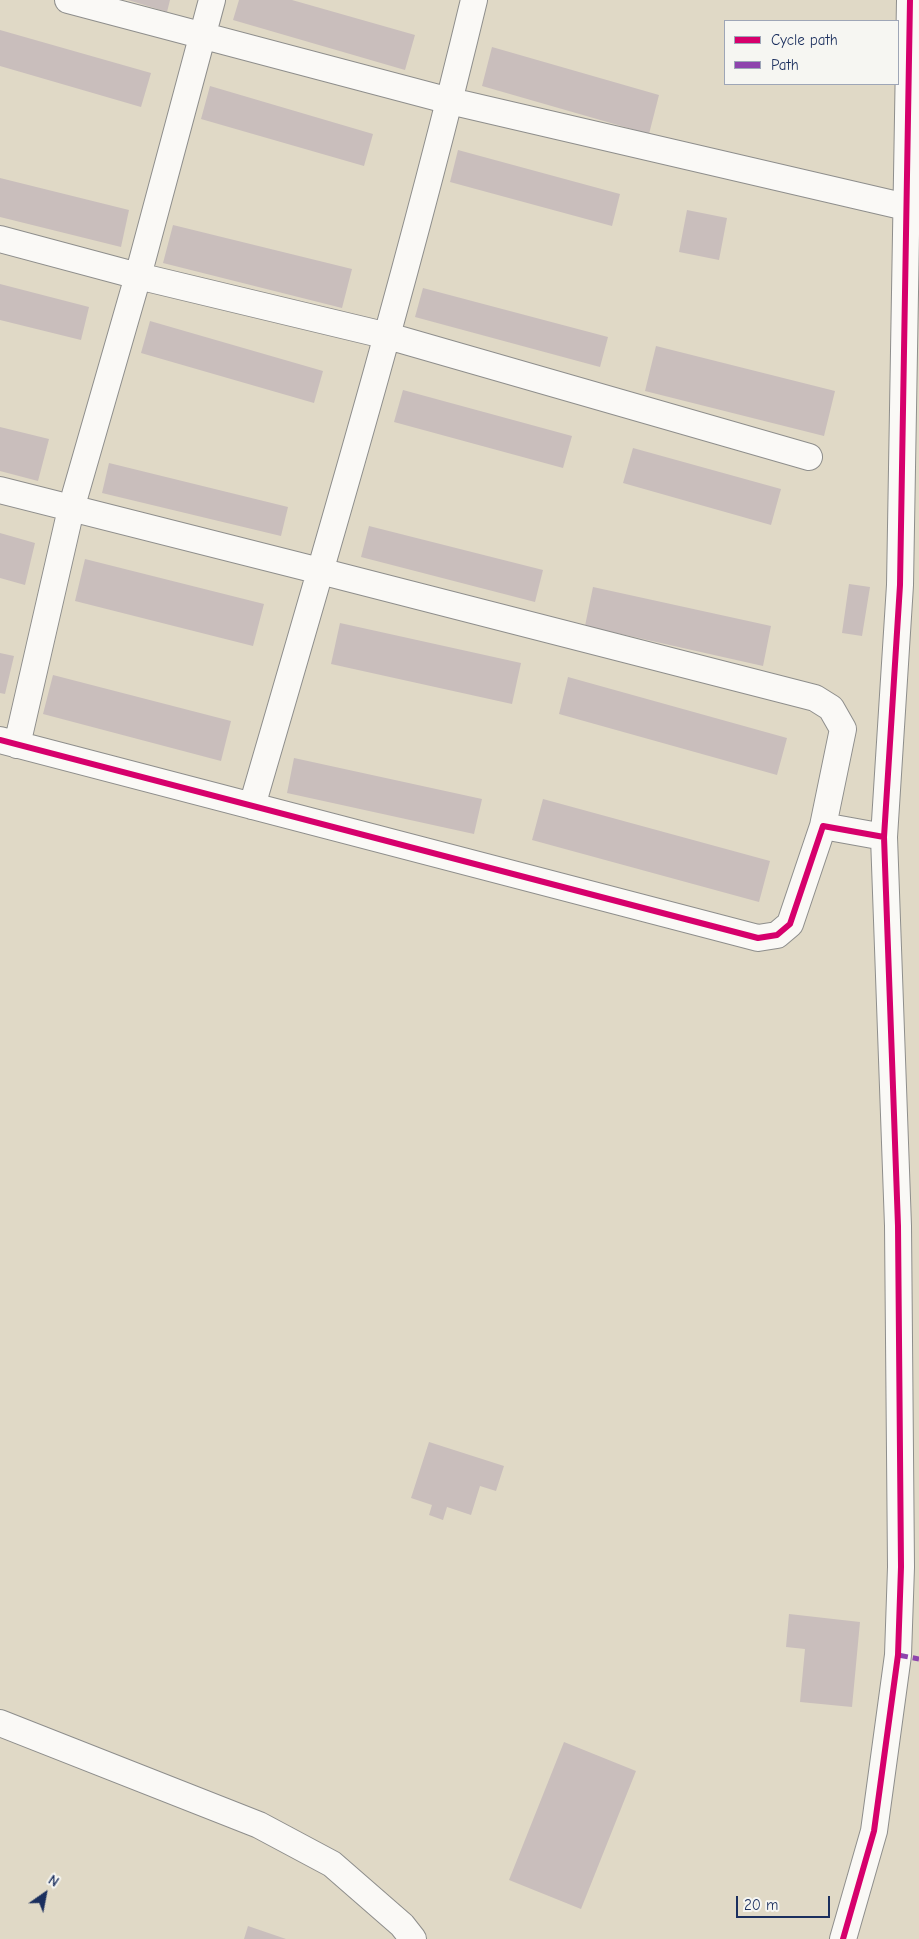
<!DOCTYPE html>
<style>
body{margin:0}
#map{position:relative;width:919px;height:1939px;overflow:hidden;background:#e0d9c6;font-family:"Comic Neue",sans-serif}
canvas{display:block}
.legend{position:absolute;left:724px;top:20px;width:175px;height:65px;box-sizing:border-box;background:#f6f6f2;border:1px solid #9ea6b7;margin:0;padding:6px 9px;list-style:none;font-size:15px;color:#1b2f5e}
.legend li{display:flex;align-items:center;gap:10px;height:25px}
.legend b{width:25px;border:1px solid #9ea6b7}
.north{position:absolute;left:20px;top:1869px;width:50px;height:50px;-webkit-text-stroke:4px #f6f6f2;paint-order:stroke;rotate:33deg;font-size:14px;font-weight:700;line-height:20px;text-align:center;color:#1b2f5e}
.north::after{content:'';display:block;margin:auto;width:18px;height:22px;background:#1b2f5e;clip-path:polygon(50% 0,100% 100%,50% 72%,0 100%)}
.scale{position:absolute;left:736px;top:1896px;width:94px;height:22px;box-sizing:border-box;border:2px solid #1b2f5e;border-top:0;padding-left:6px;font-size:15px;line-height:18px;white-space:nowrap;color:#1b2f5e;-webkit-text-stroke:4px #f6f6f2;paint-order:stroke}
</style>
<div id="map">
<canvas width="919" height="1939"></canvas>
<ul class="legend">
<li><b style="height:6px;background:#d6006c"></b>Cycle path</li>
<li><b style="height:6px;background:#8e44ad"></b>Path</li>
</ul>
<div class="north">N</div>
<div class="scale">20 m</div>
</div>
<script>
const c = document.querySelector('canvas').getContext('2d');
c.lineJoin = 'round';
function paint(path, color) {
  c.fillStyle = color;
  c.fill(path, 'evenodd');
}
function trace(path, color, width, dash) {
  c.strokeStyle = color;
  c.lineWidth = width;
  c.lineCap = dash ? 'butt' : 'round';
  c.setLineDash(dash || []);
  c.stroke(path);
}
const building = new Path2D(`
 M128 0H170L167 12Z
 M239 0H292L415 35 405 70 233 20Z
 M0 30 151 73 141 107 0 66Z
 M492 47 659 95 649 134 482 86Z
 M210 86 373 134 364 166 201 119Z
 M458 150 620 194 612 226 450 182Z
 M0 178 129 210 121 247 0 217Z
 M687 210 727 218 719 260 679 252Z
 M173 225 352 269 342 308 163 263Z
 M0 284 89 307 81 340 0 320Z
 M423 288 608 337 600 367 415 317Z
 M150 321 323 371 314 403 141 353Z
 M656 346 835 391 824 436 645 391Z
 M403 390 572 436 563 468 394 422Z
 M0 427 49 439 38 481 0 471Z
 M633 448 781 489 771 525 623 483Z
 M109 463 288 507 281 536 102 493Z
 M369 526 543 570 535 602 361 557Z
 M0 533 35 543 25 585 0 578Z
 M85 559 264 604 253 646 75 601Z
 M849 584 870 587 862 636 842 633Z
 M593 587 771 626 763 666 585 626Z
 M340 623 521 663 512 704 331 664Z
 M0 653 14 656 5 694 0 693Z
 M53 675 231 721 221 761 43 714Z
 M568 677 787 738 777 775 559 714Z
 M294 758 482 799 474 834 287 793Z
 M543 799 770 861 759 902 532 840Z
 M429 1442 504 1466 496 1491 480 1486 471 1515 447 1507 443 1520 429 1515 432 1505 411 1498Z
 M789 1614 860 1622 852 1707 800 1702 805 1649 786 1647Z
 M564 1742 636 1771 581 1909 509 1880Z
 M248 1926 286 1939H244Z`);
const street = new Path2D(`
 M68 0 450 101 906 207
 M0 239 138 276 388 336 809 457
 M0 490 320 571 815 698 831 708 843 729 823 826
 M0 740 758 938 777 935 790 924 823 826 884 837
 M17 745 71 509 138 276 212 0
 M252 806C330 538 409 271 474 0
 M0 1723 259 1825 332 1864 402 1925 413 1939
 M843 1939 874 1831 898 1655 901 1567 898 1226 884 837 900 585 910 0`);
const quiet = new Path2D(`
 M898 1655 919 1659`);
const cycleway = new Path2D(`
 M0 740 758 938 777 935 790 924 823 826 884 837
 M843 1939 874 1831 898 1655 901 1567 898 1226 884 837 900 585 910 0`);
paint(building, '#c9bebc');
trace(street, '#8e8e8c', 28);
trace(street, '#faf9f6', 26);
trace(quiet, '#8e44ad', 5, [10, 5]);
trace(cycleway, '#d6006c', 6);
</script>
